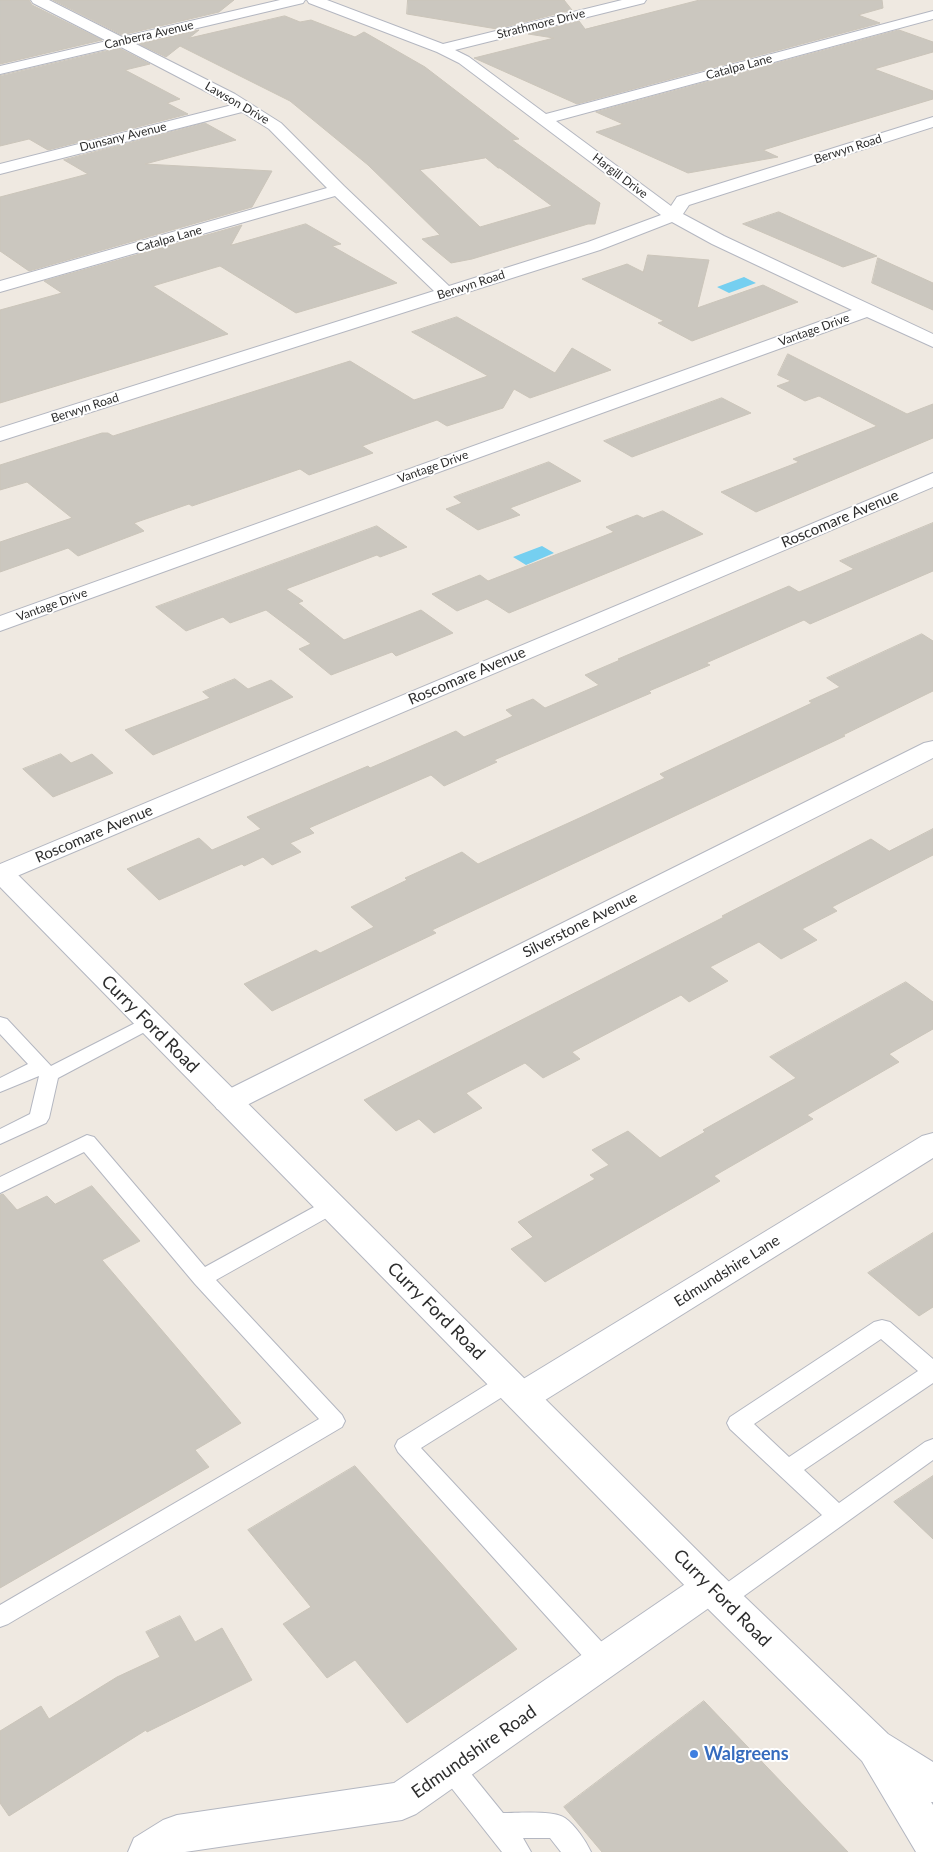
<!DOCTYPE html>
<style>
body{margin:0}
canvas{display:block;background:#efe9e1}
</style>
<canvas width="933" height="1852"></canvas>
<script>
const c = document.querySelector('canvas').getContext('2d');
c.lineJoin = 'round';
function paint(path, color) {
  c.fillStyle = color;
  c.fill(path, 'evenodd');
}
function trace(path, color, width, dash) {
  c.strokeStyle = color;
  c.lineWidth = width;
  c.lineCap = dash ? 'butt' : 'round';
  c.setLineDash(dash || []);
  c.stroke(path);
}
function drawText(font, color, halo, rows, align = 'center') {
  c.font = font + ' Lato,sans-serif';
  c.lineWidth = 4;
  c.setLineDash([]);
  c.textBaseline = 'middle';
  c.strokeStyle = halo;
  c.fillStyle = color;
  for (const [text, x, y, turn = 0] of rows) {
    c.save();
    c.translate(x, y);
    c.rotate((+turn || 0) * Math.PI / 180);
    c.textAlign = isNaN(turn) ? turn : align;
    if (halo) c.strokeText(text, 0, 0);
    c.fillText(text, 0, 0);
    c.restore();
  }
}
const water = new Path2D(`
 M744 277 756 283 729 293 717 287Z
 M542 546 554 553 526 565 513 557Z`);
const building = new Path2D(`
 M0 0H29L32 5 102 40 0 64Z
 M53 0H234L219 12 122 35Z
 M408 0H564L572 10 497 29 407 14Z
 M700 0H882L883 8 858 15 880 23 577 104 474 58 554 38 528 34 579 21 585 29Z
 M285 16 300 22 311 20 355 37 364 32 425 67 519 139 512 140 600 203 595 224H588L472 259 451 263 422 239 440 235 368 165 290 101 180 46 166 57 139 44 199 30 189 38ZM486 158 498 168H500L552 206 480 227 420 170Z
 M899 30 933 42V52L874 69 933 91V99L763 150 778 157 688 173 596 132 623 124 596 112Z
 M119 48 150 64 125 70 180 99 167 103 188 114 48 150 29 139 0 146V76Z
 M205 123 236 140 145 164 272 171 252 207 29 271 0 251V197L88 174 64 160Z
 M779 212 877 256 843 267 743 224Z
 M306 224 341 244 332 246 397 283 296 313 220 266 153 286 228 334 0 403V310L62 293 44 281 242 225 231 245Z
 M648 255 709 260 697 308 763 285 798 302 692 341 658 323 664 321 582 279 627 264 643 272Z
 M878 258 933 283V310L872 283Z
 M457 317 555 373 572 348 611 370 530 398 514 389 503 408 447 426 437 420 362 446 373 453 309 475 300 469 192 506 189 504 134 523 144 531 78 556 68 548 0 572V542L72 518 27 482 0 490V465L102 433H108L113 436 350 361 414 400 488 376 412 332Z
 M788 354 907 414 933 404V438L756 512 721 492 799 462 793 459 877 426 819 396 805 401 777 386 791 381 778 375Z
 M722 398 751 413 632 457 604 441Z
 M549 462 581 481 510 508 520 515 478 530 446 509 462 503 454 497Z
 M663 511 703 534 509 613 487 599 457 611 432 594 480 575 488 581 614 532 606 527 637 515 643 518Z
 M933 523V571L810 624 804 620 706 663 710 665 649 691 651 693 494 760 497 762 444 786 431 775 309 828 314 833 290 843 301 852 272 865 263 857 244 866 242 864 159 900 127 869 199 838 212 850 261 829 247 817 368 766 370 768 456 731 464 737 513 716 506 710 533 699 545 708 599 685 585 675 620 660 618 659 789 586 799 592 854 569 840 561Z
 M377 526 407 547 380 557 377 555 286 589 303 601 298 603 344 640 421 610 453 633 396 656 392 652 331 675 299 649 311 644 266 610 230 623 223 617 186 631 156 607Z
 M922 634 933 641V691L843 735 845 736 432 930 436 933 272 1011 244 984 316 950 320 953 374 927 351 907 407 880 405 878 462 852 478 864 586 815 665 778 660 774 812 703 809 701 840 687 827 678Z
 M235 679 248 689 271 680 293 697 153 755 125 730 210 698 203 692Z
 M61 754 71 763 92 754 113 773 53 797 23 769Z
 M933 829V855L832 907 837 911 802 929 817 940 781 959 759 942 710 967 728 981 689 1002 681 995 572 1052 580 1059 543 1078 525 1063 466 1093 482 1108 434 1133 419 1119 396 1131 364 1100 724 917 722 916 871 839 889 851Z
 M906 982 933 1002V1029L889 1054 899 1062 807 1115 813 1119 714 1176 720 1181 545 1282 511 1249 533 1237 518 1222 595 1179 590 1175 609 1165 592 1150 628 1131 660 1158 705 1132 703 1130 796 1078 770 1057Z
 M92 1186 140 1241 102 1260 241 1423 195 1450 209 1467 0 1588V1195L3 1194 17 1210 47 1196 55 1204Z
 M933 1233V1307L919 1316 868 1273Z
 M355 1466 517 1649 407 1723 355 1660 327 1678 283 1624 311 1607 248 1530Z
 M933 1476V1539L894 1502Z
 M180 1616 195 1642 222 1628 252 1680 147 1732 146 1730 9 1816 0 1803V1731L41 1706 49 1719 117 1677 160 1657 146 1632Z
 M704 1701 848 1852H602L564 1807Z`);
const lane = new Path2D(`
 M149 1016 156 1018 158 1022 156 1026 58 1078 49 1118 46 1123 0 1144V1129L30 1114 39 1076 0 1092V1078L28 1064 0 1034V1017L7 1019 51 1066Z
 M87 1135 94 1137 205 1267 325 1201 332 1199 339 1201 342 1206 339 1211 216 1280 342 1415 345 1421 342 1427 8 1624 0 1627V1605L319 1419 195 1284 84 1152 0 1193V1177Z
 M882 1320 890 1322 933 1359V1383L804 1470 839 1503 925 1442 933 1439V1460L730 1606 722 1609 714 1606 710 1599 714 1592 822 1515 730 1429 727 1423 730 1417 874 1322ZM881 1339 918 1371 789 1457 754 1424Z
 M507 1374 515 1377 518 1383 515 1389 421 1448 613 1654 616 1662 613 1670 604 1673 595 1670 398 1452 395 1446 398 1440 499 1377Z
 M451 1756 460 1760 503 1813C517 1813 554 1810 565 1818 575 1825 586 1841 591 1852H561L550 1838H523L531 1852H502L442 1776 438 1768 442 1760Z`);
const street = new Path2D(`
 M31 0H49L122 37 280 0H305L303 3 134 43 235 94 281 123 344 186 449 286 588 242 661 215 459 63 437 52 309 3 307 0H327L443 44 622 0H646L644 3 455 50 469 57 546 114 933 11V19L556 121 671 206 677 197 933 117V127L689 205 683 214 724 236 933 334V347L867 317 0 631V616L852 310 712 244 672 222 600 250 0 441V428L434 291 335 196 0 292V281L327 188 269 129 242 112 0 174V164L232 105 119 46 0 74V66L107 41 33 3Z
 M933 473V487L10 879 0 881V864Z
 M933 741V758L239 1109 228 1112 217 1109 213 1102 217 1095 924 743Z
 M933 1133V1158L534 1407 522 1411 510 1407 505 1397 510 1387 922 1136Z
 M710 1571 723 1576 729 1587 723 1598 416 1814 402 1820 185 1852H128L134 1838 163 1820 177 1815 394 1783 697 1576Z`);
const secondary = new Path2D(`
 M0 864 9 866 723 1576 888 1734 933 1762V1802H931L933 1805V1852H916L862 1761 697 1598 0 887Z`);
const markers = [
 [694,1754,5,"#3f7fe0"]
];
const farStreetnames = [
 ["Strathmore Drive",541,24,-14],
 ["Canberra Avenue",149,35,-13],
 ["Catalpa Lane",739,67,-15],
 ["Lawson Drive",237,103,30],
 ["Dunsany Avenue",123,137,-14],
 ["Berwyn Road",848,149,-18],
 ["Hargill Drive",620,176,37],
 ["Catalpa Lane",169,239,-16],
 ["Berwyn Road",471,285,-18],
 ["Vantage Drive",814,330,-20],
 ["Berwyn Road",85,408,-18],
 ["Vantage Drive",433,467,-20],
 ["Vantage Drive",52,605,-20]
];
const streetNames = [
 ["Roscomare Avenue",840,519,-23],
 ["Roscomare Avenue",467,676,-23],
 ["Roscomare Avenue",94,834,-23],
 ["Silverstone Avenue",580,925,-27],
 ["Edmundshire Lane",727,1271,-32]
];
const nearStreetnames = [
 ["Curry Ford Road",150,1024,45],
 ["Curry Ford Road",436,1311,45],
 ["Curry Ford Road",722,1598,45],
 ["Edmundshire Road",474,1752,-35]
];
const nearShopnames = [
 ["Walgreens",704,1754]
];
paint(water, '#75cff0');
paint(building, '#cbc7bf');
trace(building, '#cbc5ba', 1);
trace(lane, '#b4b7c1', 2);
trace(street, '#b4b7c1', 2);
trace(secondary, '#b4b7c1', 2);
paint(lane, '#fff');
paint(street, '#fff');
paint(secondary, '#fff');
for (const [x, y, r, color] of markers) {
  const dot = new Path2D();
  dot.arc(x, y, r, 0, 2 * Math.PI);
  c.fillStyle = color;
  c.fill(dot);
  trace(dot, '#fff', 2);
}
drawText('12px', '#2e2e2e', '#fff', farStreetnames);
drawText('15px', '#2e2e2e', '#fff', streetNames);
drawText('18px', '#2e2e2e', '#fff', nearStreetnames);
drawText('bold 18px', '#366cbe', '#fff', nearShopnames, 'left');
</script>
